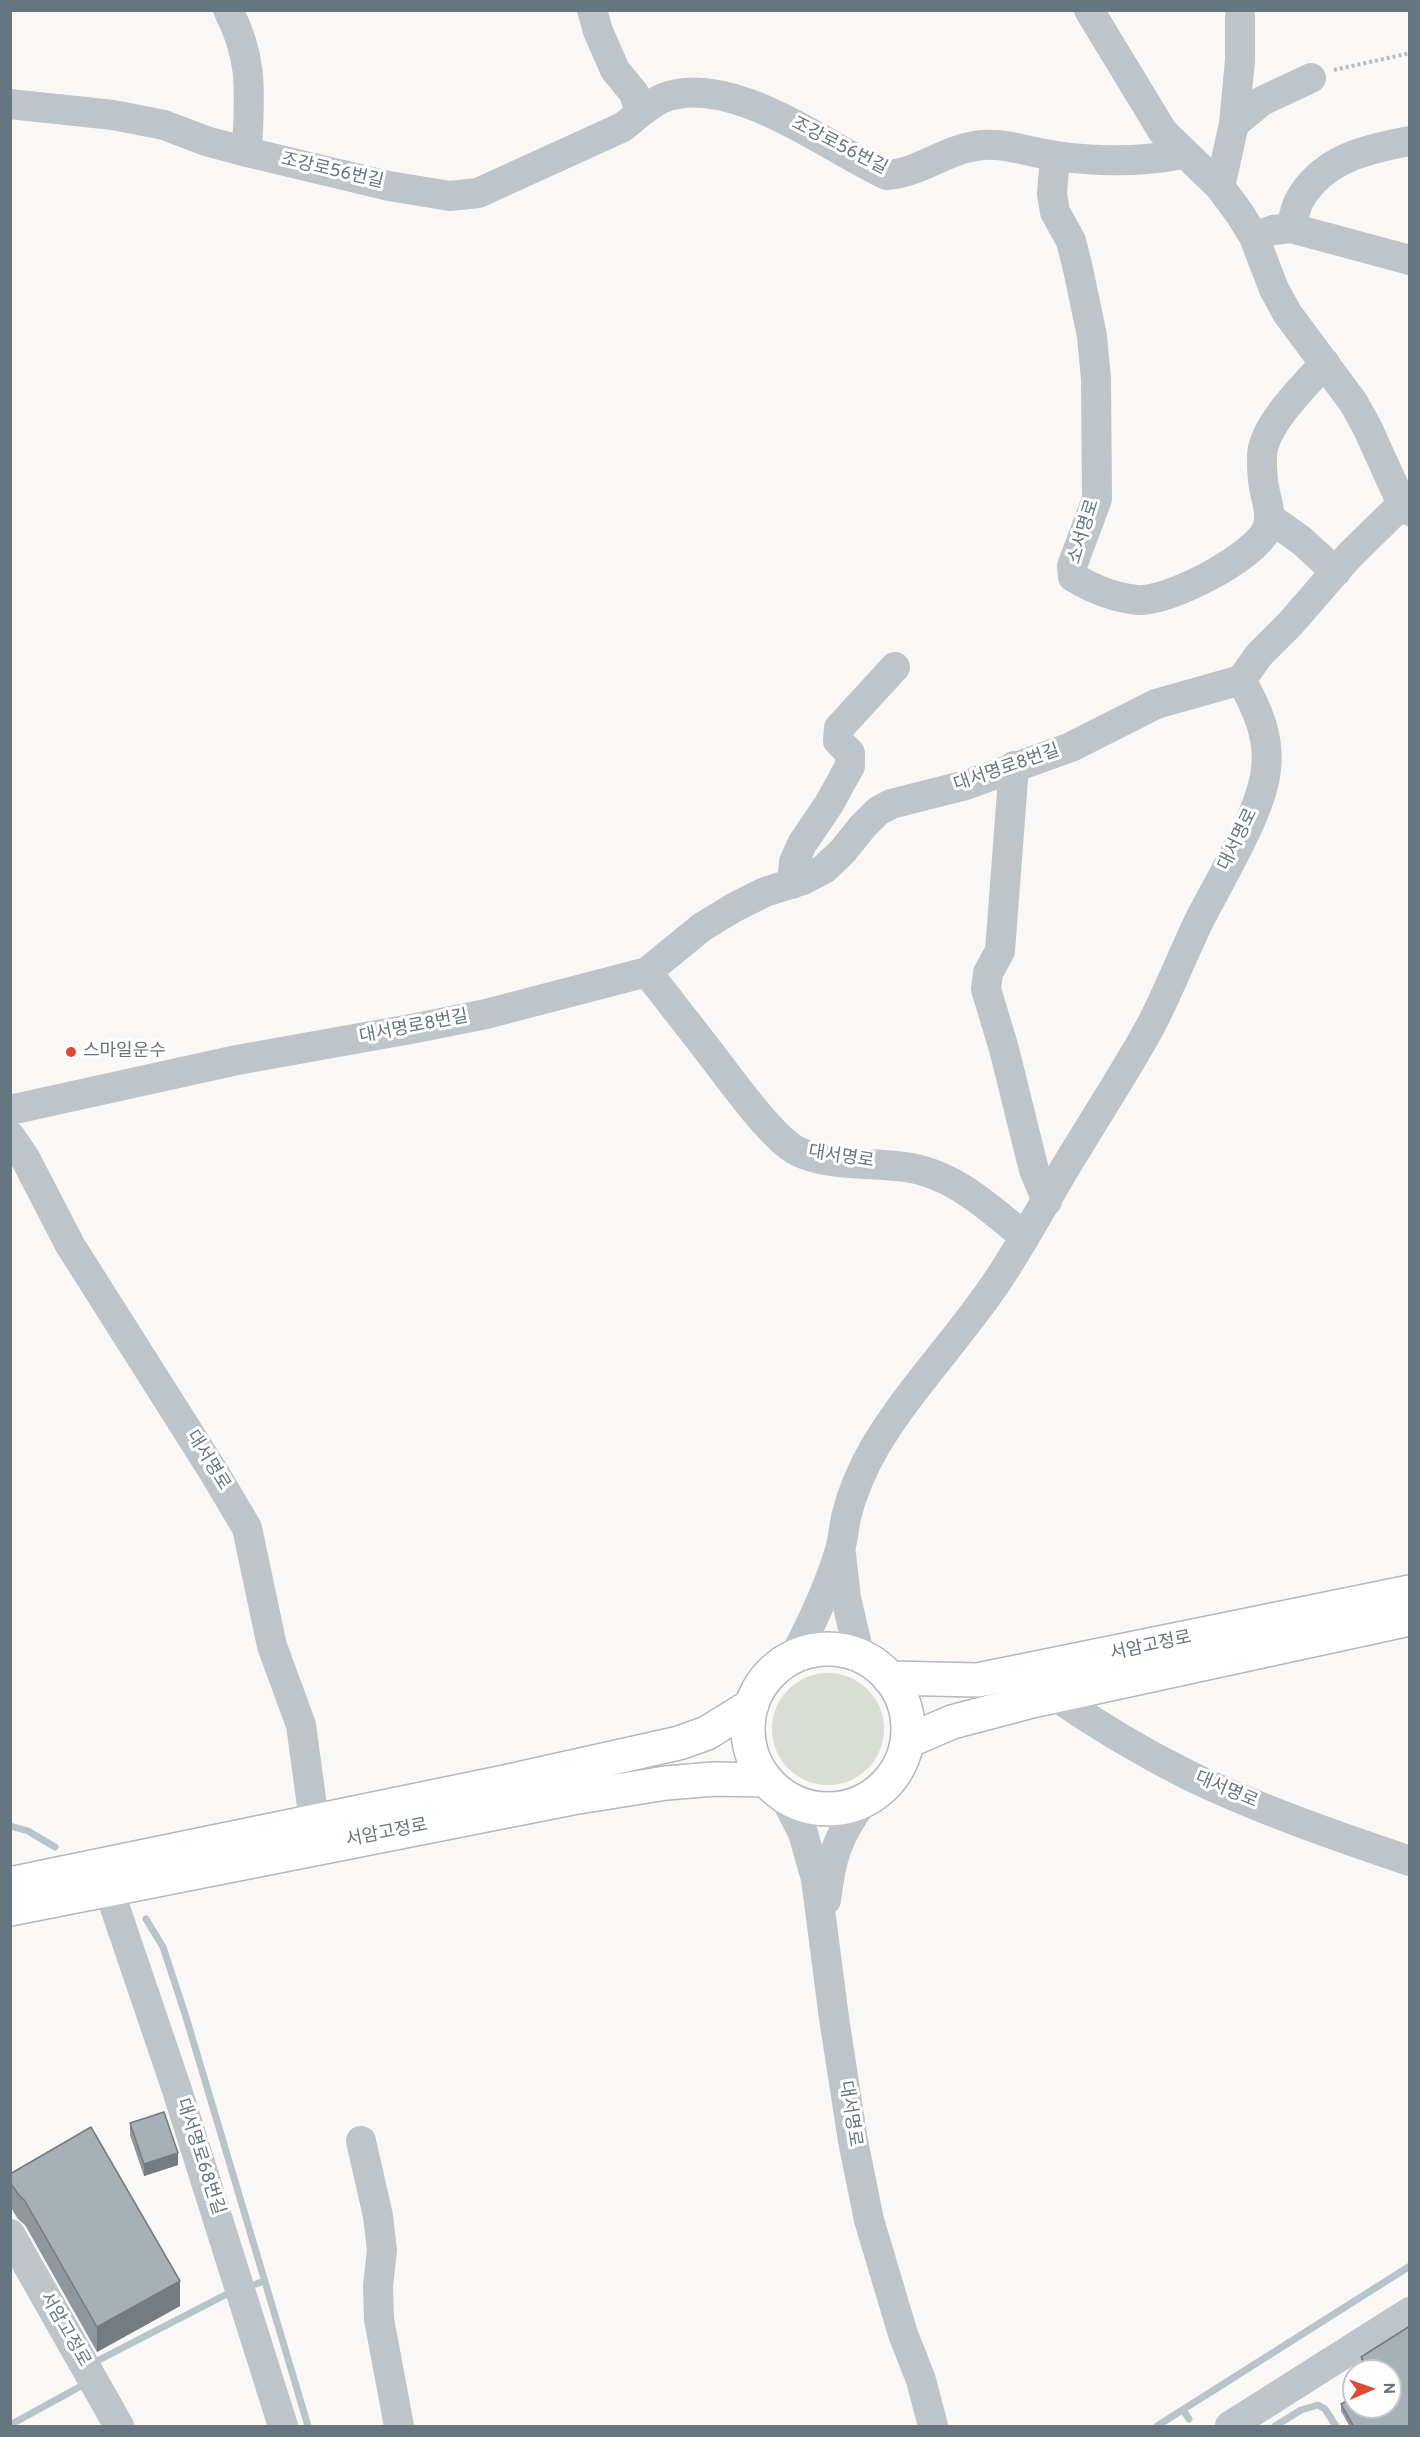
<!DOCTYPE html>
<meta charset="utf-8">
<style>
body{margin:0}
#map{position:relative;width:1420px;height:2437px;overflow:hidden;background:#f9f8f6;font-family:Overpass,sans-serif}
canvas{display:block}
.frame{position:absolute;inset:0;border:12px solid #657680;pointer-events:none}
.north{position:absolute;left:1342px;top:2359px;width:60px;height:60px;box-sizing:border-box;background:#fff;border:2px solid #c1c8cc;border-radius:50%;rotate:88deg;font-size:16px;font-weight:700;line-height:24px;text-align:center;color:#657680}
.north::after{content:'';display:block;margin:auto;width:21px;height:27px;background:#dd4b32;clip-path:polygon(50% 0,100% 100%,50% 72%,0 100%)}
</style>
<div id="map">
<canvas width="1420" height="2437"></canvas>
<div class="frame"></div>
<div class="north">N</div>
</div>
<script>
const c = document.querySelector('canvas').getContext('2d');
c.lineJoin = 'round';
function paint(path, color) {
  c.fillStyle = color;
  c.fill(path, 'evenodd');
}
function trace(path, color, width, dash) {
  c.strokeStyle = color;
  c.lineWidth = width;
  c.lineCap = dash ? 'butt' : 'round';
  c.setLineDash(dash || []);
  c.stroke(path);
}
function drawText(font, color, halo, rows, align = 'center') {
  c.font = font + ' Overpass,"Noto Sans KR",sans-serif';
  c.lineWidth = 6;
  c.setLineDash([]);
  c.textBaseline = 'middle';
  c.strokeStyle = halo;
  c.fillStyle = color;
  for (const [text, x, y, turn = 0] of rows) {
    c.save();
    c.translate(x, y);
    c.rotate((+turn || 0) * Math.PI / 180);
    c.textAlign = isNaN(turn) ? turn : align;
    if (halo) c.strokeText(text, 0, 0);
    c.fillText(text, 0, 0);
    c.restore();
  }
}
const green = new Path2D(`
 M772 1729a56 56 0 1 1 112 0a56 56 0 1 1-112 0Z`);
const stream = new Path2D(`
 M10 1826 28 1831 55 1847
 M146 1919 163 1947 186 2017 308 2426
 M256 2284 264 2281
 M97 2361 227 2294
 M1183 2410 1189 2419
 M10 2425 83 2385
 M1157 2426 1410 2266
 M1275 2426 1301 2410 1318 2405 1325 2409 1336 2426`);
const path = new Path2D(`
 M1334 70 1410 53`);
const minor = new Path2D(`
 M228 10C255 61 249 98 247 152
 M1089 10 1163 132 1220 187 1240 214 1254 237 1274 289 1287 313 1353 402 1367 427 1402 504 1410 511
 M10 104 113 115 164 125 206 141 247 152 389 186 450 196 478 193 623 127 640 113 634 93 615 70 598 31 592 10
 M640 113C647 108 655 101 663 98 730 71 828 148 887 175 921 173 946 148 983 145 1008 143 1031 153 1056 156 1098 162 1141 162 1184 154
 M1234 124 1240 60V16
 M1055 156 1052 194 1055 212 1071 241 1078 269 1092 336 1096 379 1097 499 1072 566 1073 577C1093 589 1114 598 1138 600 1168 602 1254 558 1267 529 1274 514 1264 496 1263 480 1262 470 1261 457 1263 448 1270 419 1305 385 1325 363
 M1220 187 1234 124 1262 101 1311 78
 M1291 228C1293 220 1295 209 1299 201 1322 159 1366 149 1410 141
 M1254 237 1273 230 1291 228 1410 260
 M1270 518 1302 541 1336 572
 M1014 766 1000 951 988 973 986 989 1004 1049 1034 1170 1047 1201
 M792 884 794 862 802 844 829 804 850 766V753L838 741 839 728 895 667
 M647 972C671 1003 696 1034 720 1066 737 1088 773 1138 797 1151 829 1167 870 1162 905 1167 953 1173 989 1208 1025 1237
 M10 1110 237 1060 416 1028 486 1014 647 972 702 927 735 907 765 892 803 880 824 869 842 852 863 826 878 811 891 804 966 785 1071 747 1156 704 1241 680
 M10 1136 25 1158 70 1245 215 1474 247 1528 272 1646 301 1725 314 1821
 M841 1554 846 1598 859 1654
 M794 1657C812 1623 829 1587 840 1550 843 1539 844 1528 846 1517 852 1493 863 1467 876 1445 911 1387 960 1337 998 1280 1028 1235 1052 1187 1081 1142 1104 1104 1128 1067 1150 1027 1168 993 1182 956 1199 921 1219 881 1262 812 1266 769 1270 737 1257 708 1241 680L1259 655 1290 624 1349 556 1402 504
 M1055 1696C1097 1725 1142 1752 1188 1775 1258 1809 1336 1836 1410 1861
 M785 1798 803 1833 816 1879 834 2018 853 2141 869 2220 903 2334 921 2380 933 2426
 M109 1890 177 2090 283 2426
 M826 1900C831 1858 837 1837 862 1803
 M361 2141 378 2216 382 2250 378 2286 379 2319 399 2426
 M10 2234 119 2426
 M1230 2426 1410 2312`);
const major = new Path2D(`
 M748 1729a80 80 0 1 1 160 0a80 80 0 1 1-160 0Z
 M889 1678 978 1680 1410 1592
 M908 1741 952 1722 1028 1702 1410 1619
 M10 1884 505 1782 679 1743 707 1733 752 1705
 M10 1909 572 1798 666 1783 714 1779 765 1780`);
const wall = new Path2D(`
 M130 2123 178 2165 144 2176 130 2135Z
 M10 2174 180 2306 97 2352 25 2225 18 2219 10 2206Z
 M1410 2326V2427H1350L1341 2411V2404L1354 2397V2407H1390V2371H1365L1361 2364V2357Z`);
const shadedWall = new Path2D(`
 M178 2153V2165L144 2176V2164Z
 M180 2281V2306L97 2352V2327Z`);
const building = new Path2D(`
 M164 2112 178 2153 144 2164 130 2123Z
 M91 2127 180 2281 97 2327 25 2201 18 2194 10 2182V2174Z
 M1410 2326V2427H1354L1341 2404 1354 2397V2407H1390V2371H1370L1361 2357Z`);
const markers = [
 [71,1052,6,"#dd4b32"]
];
const streetNames = [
 ["조강로56번길",839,147,27],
 ["조강로56번길",332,172,13],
 ["소서명로",1085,532,-73],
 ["대서명로8번길",1007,769,-19],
 ["대서명로",1239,840,-64],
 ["대서명로8번길",414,1028,-11],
 ["대서명로",841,1158,9],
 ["대서명로",207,1461,58],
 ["서암고정로",1151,1647,-12],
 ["대서명로",1226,1791,23],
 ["서암고정로",387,1834,-11],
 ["대서명로",849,2114,81],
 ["대서명로68번길",199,2157,72],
 ["서암고정로",64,2330,60]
];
const poiNames = [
 ["스마일운수",83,1052]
];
paint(green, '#d9ddd5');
trace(stream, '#b7c5c8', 7);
trace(major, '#b3b9bc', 36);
trace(path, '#babdc0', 4, [3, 3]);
trace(minor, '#bfc4c8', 30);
trace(major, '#fff', 33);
paint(wall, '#90979c');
paint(shadedWall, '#757b7f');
paint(building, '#a7b0b5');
trace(building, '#757b7f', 1.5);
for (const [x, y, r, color] of markers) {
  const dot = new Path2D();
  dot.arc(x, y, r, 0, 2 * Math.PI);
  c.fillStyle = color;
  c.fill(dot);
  trace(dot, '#fff', 2);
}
drawText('18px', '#657680', '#fff', streetNames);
drawText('18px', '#657680', '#fff', poiNames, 'left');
</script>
